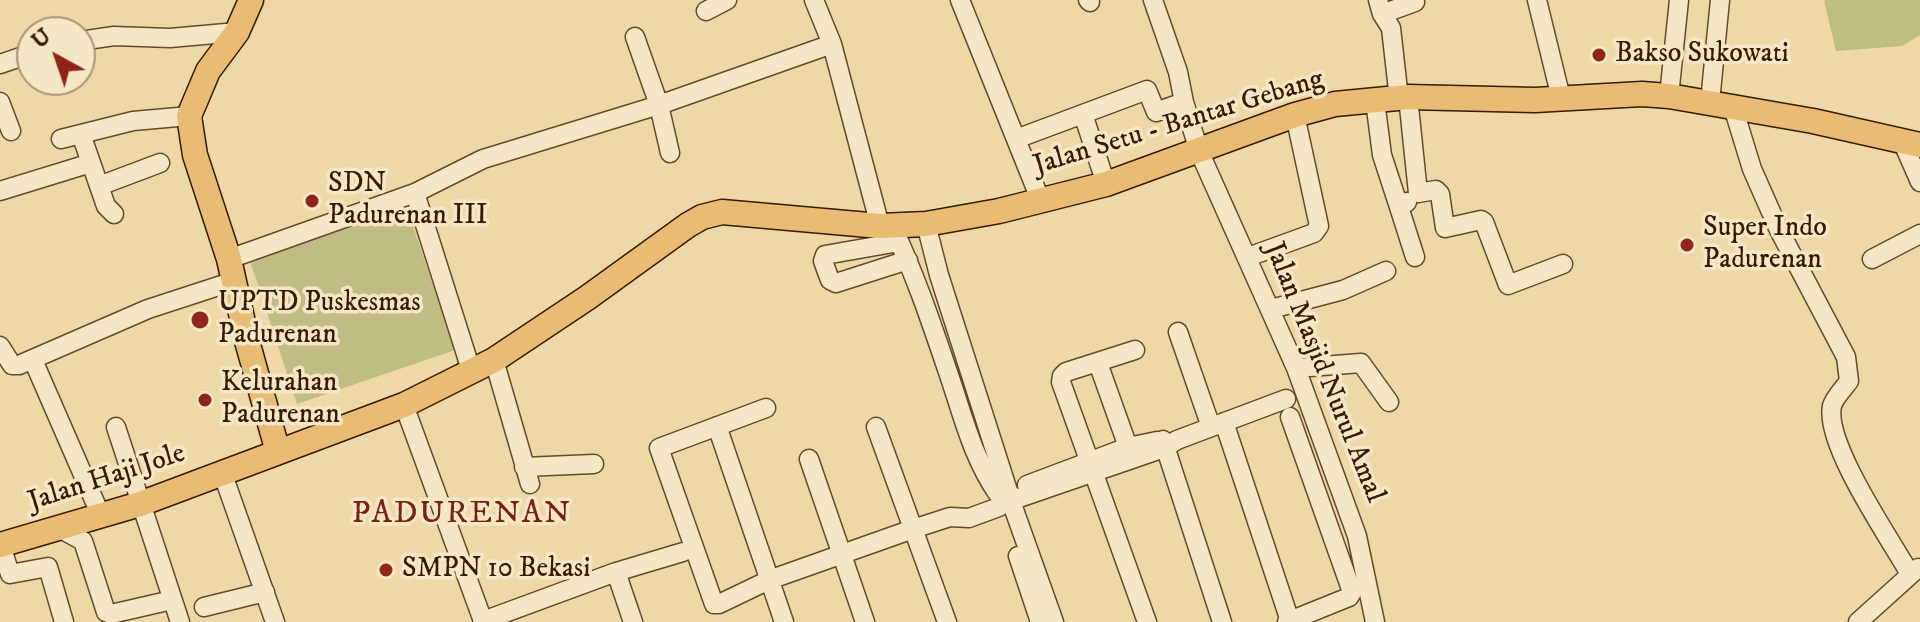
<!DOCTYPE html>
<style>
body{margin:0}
#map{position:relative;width:1920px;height:622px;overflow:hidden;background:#efd8a8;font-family:"IM FELL DW Pica",serif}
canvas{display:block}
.north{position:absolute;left:16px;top:16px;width:80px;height:80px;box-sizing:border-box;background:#f5e6c6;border:2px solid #a99477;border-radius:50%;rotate:320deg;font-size:22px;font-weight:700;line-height:32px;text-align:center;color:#371a00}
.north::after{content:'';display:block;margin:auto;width:28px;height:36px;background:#8f2418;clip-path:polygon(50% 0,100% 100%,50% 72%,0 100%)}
</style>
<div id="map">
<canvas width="1920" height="622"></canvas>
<div class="north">U</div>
</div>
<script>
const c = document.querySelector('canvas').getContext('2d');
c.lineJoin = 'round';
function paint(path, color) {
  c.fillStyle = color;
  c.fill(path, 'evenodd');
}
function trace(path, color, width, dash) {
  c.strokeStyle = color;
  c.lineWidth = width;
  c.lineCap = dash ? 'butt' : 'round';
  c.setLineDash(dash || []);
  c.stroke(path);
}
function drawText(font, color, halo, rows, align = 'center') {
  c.font = font + ' "IM FELL DW Pica",serif';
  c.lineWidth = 7;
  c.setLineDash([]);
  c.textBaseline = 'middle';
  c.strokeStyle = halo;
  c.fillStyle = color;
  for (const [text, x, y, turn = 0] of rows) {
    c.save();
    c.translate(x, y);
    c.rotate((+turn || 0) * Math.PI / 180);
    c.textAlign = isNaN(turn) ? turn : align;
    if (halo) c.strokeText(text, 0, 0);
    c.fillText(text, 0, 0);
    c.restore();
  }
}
const green = new Path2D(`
 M1826 0H1920V35L1902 46 1836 51 1824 1Z
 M407 208 455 350 297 404 250 261Z`);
const minor = new Path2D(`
 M814 0 832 44 880 226
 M960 0 1040 199
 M1088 0 1090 2
 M1153 0 1178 72 1184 102 1199 151 1296 368 1357 536 1375 622
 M1378 0 1382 14 1391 28 1399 99
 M1537 0 1561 98
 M706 11 727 0
 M1382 14 1415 2
 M635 37 659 105 670 153
 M80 41 114 36 170 38 237 32
 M0 64 32 53
 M1669 96 1679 0
 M1408 97 1418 193 1436 190 1440 194 1445 228 1481 220 1484 222 1508 285 1563 264
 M1375 101 1382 155 1399 207
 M0 102 11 131
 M1710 102 1720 0
 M1733 107 1752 169 1779 230 1846 357 1849 381C1844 388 1834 398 1832 406 1824 444 1891 540 1910 574
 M1083 114 1106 184
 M81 134 106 206 114 214
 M61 139 133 121 189 116
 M1016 139 1147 90 1156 112 1184 102
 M1902 141 1920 182
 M99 186 160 163
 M0 191 91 163
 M415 193 471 370
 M1407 202 1399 207 1415 257
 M926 224 939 275 1008 491
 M892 226C916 276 933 328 951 381 964 420 974 460 998 494
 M899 242 825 255 823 261 830 280 836 283 908 260
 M1248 257 1314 233 1319 226 1295 115
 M229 259 415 193 483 159 659 105 832 44
 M1872 259 1920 234
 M1271 309 1343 290 1386 271
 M1178 332 1211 427
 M0 346 12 365H19L148 309 234 281
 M1135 350 1066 372 1062 376 1061 382 1147 622
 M33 360 101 516
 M494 360 530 484
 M1098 363 1128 447
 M1296 368 1361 363 1389 402
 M404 405 483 621 616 572 633 622
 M766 408 659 448 714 604H719L769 580 913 529 950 517 969 518 999 507
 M1224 422 1290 621
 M717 426 784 622
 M116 427 180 622
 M876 427 947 622
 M1163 440 1222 622
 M809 459 865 622
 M524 467 594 464
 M222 472 275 622
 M1027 485 1128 447 1157 441
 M1006 491 1012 496V504L1054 622
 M1013 500 1164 448 1177 440 1286 399
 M59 528 83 541 106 612 111 614 172 600
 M1 545 10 574 48 567 64 622
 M1018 556 1040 622
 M616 572 683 552
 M204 607 265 592
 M1287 622 1349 597 1352 592 1290 417
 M1858 622 1918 568`);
const major = new Path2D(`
 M251 0 237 32 208 71 189 116 195 155 229 259 247 341 278 452
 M0 545 140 504 404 405 494 360 587 298 688 225 702 217 722 212 880 226 926 224 999 211 1106 184 1295 115 1335 104 1408 97 1535 100 1642 94 1669 96 1813 121 1920 145`);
const markers = [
 [1599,55,8,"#8f2418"],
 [312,201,8,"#8f2418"],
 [1687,245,8,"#8f2418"],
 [200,320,10,"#8f2418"],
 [205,400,8,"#8f2418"],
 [386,570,8,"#8f2418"]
];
const poiNames = [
 ["Bakso Sukowati",1615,55],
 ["SDN",328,185],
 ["Padurenan III",328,217],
 ["Super Indo",1703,229],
 ["Padurenan",1703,261],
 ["UPTD Puskesmas",218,304],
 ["Padurenan",218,336],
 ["Kelurahan",221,384],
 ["Padurenan",221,416],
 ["SMPN 10 Bekasi",402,570]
];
const streetNames = [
 ["Jalan Setu - Bantar Gebang",1179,124,-17],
 ["Jalan Masjid Nurul Amal",1323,373,68],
 ["Jalan Haji Jole",107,479,-18]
];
const quarterNames = [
 ["PADURENAN",462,515]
];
paint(green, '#bebd84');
trace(minor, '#654a2a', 21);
trace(major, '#371a00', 27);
trace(minor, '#f5e6c6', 18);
trace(major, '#e8bc74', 24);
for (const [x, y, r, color] of markers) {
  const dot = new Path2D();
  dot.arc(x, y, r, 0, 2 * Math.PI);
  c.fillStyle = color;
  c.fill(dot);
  trace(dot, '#f5e6c6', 3);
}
drawText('28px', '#371a00', '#f5e6c6', poiNames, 'left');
drawText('28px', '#371a00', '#f5e6c6', streetNames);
c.letterSpacing = '2px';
drawText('32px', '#7a1f14', '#f5e6c6', quarterNames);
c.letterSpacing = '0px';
</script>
